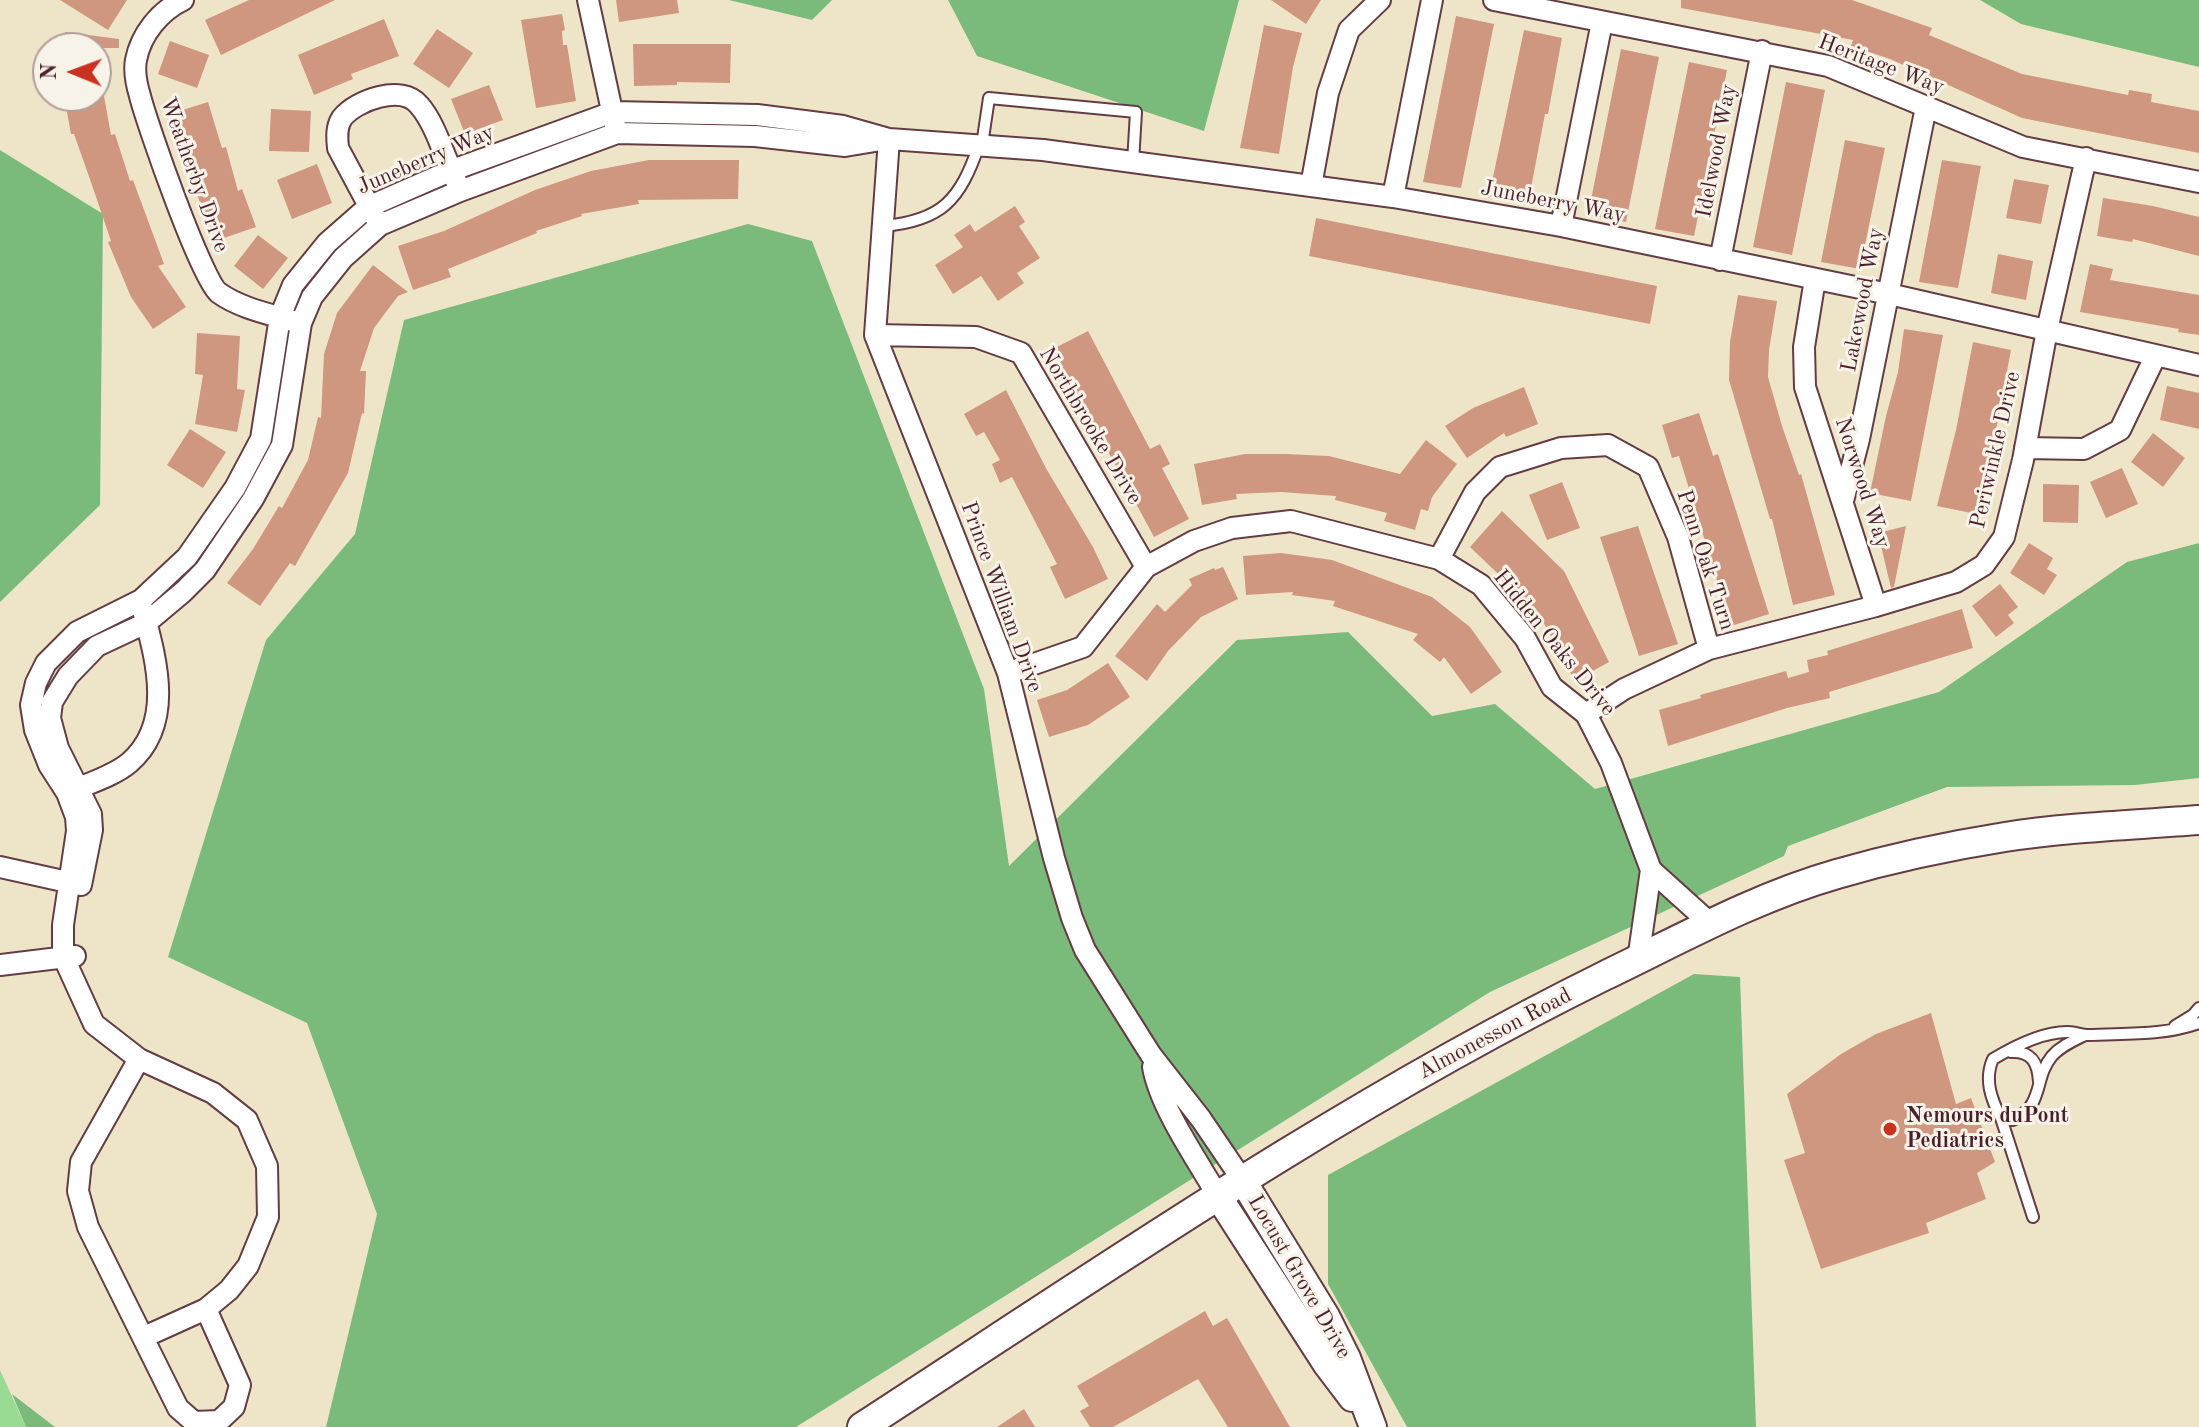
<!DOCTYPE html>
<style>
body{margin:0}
#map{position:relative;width:2199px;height:1427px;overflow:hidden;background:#eee5c9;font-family:"Old Standard TT",serif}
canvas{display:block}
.north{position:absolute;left:32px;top:32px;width:80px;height:80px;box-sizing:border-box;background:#f7f3e8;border:2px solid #b29e9c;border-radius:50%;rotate:271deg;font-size:22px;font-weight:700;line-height:32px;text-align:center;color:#4a1f2b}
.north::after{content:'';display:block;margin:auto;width:28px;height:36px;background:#c8321e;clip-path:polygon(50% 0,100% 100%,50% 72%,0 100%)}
</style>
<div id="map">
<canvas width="2199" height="1427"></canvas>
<div class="north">N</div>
</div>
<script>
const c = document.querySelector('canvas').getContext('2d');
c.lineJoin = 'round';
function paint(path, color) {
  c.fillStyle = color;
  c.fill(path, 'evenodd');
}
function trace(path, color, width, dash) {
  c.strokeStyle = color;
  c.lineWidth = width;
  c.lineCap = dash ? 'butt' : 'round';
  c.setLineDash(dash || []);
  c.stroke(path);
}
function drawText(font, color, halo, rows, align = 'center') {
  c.font = font + ' "Old Standard TT",serif';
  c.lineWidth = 6;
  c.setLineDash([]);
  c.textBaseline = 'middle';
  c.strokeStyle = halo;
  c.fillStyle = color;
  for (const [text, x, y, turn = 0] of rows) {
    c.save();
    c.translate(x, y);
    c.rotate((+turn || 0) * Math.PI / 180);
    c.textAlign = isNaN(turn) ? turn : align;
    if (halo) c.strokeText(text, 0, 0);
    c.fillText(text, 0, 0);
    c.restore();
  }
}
const green = new Path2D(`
 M0 1370 26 1427H0Z`);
const forest = new Path2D(`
 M729 0H832L812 20Z
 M948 0H1239L1204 131 977 56Z
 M1980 0H2199V67L2021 24Z
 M0 150 103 214 100 505 0 602Z
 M748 224 812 241 984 689 1009 866 1237 640 1348 632 1432 716 1495 704 1595 789 1939 692 2127 562 2199 543V778L2135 785 1947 787 1788 846 1784 856 1490 992 796 1427H326L377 1214 307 1023 168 957 266 640 355 534 404 320Z
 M1694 974 1740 977 1756 1427H1407L1328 1284V1175Z
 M12 1394 55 1427H26Z`);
const building = new Path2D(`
 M60 0H127L108 30Z
 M249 0H335L221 55 205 20Z
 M616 0H677L679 13 619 22Z
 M1271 0H1321L1306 24Z
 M1681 0H1852L1932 28 1929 35 2022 74 2128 95 2129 90 2152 94 2151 102 2199 111V153L2022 118 1890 59 1851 46 1853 40 1681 8Z
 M562 14 565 30 562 31 563 45H567L576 101 536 108 521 20Z
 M1456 16 1494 24 1461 188 1423 182Z
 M384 19 399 56 351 74 353 79 314 95 298 55Z
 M1264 25 1302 33 1293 67 1279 154 1240 148Z
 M437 29 473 53 449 88 413 64Z
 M1524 30 1562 38 1548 114H1545L1528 204 1489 196Z
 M65 32 119 39V48H63Z
 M170 41 209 55 197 88 158 74Z
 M633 44H731L730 83 677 82V85L634 86Z
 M1621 49 1659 57 1626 222 1588 215Z
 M1689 62 1727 70 1694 236 1655 229Z
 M1786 82 1825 90 1792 255 1753 247Z
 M489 85 503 120 465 134 451 99Z
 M64 96H104L111 135 115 134 130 181 133 180 164 264 158 266 186 307 153 329 131 297 108 242 111 241 92 185 74 134H71Z
 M208 102 222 148 226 147 238 191 242 189 256 227 215 241 196 192 184 147 181 148 170 114Z
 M271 109 311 111 309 152 269 151Z
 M1845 140 1885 148 1860 269 1821 262Z
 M649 160H739L738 199 638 200 639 204 581 214 582 216 536 231 537 233 448 269 451 277 413 290 398 246 444 231 535 190 591 171Z
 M1942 160 1981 166 1958 288 1919 282Z
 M317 164 332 203 292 219 277 180Z
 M2014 179 2049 185 2041 224 2006 218Z
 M2103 198 2153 206 2199 217V256L2133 239 2132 242 2097 236Z
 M1015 206 1025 222 1019 226 1040 258 1017 273 1024 283 998 301 981 276 953 294 935 265 963 247 954 235 970 224 975 232Z
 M1316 218 1657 286 1650 324 1309 256Z
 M258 235 288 258 263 289 234 266Z
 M1998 254 2033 261 2026 300 1991 293Z
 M2090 264 2113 269 2110 280 2199 295V335L2178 332 2179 329 2080 312Z
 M373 265 408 292 398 296 374 328 360 371H366L364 414 362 413 348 473 295 566 290 563 260 606 227 583 253 549 279 506 282 508 308 460 318 417 321 418 324 354 337 313Z
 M1738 295 1777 301 1769 350 1768 377 1782 426 1799 475 1801 474 1835 595 1793 605 1772 519H1770L1729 380 1730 342Z
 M1904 329 1943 335 1911 501 1870 493 1886 416 1898 372Z
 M1088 331 1150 449 1160 444 1170 464 1162 468 1189 519 1154 537 1053 349Z
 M197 333 240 336 237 389 245 390 237 432 195 424 203 375 195 374Z
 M1973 342 2011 350 1988 472 1976 514 1937 506 1956 430Z
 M2167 386 2199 393V429L2160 420Z
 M1524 387 1538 424 1506 437 1504 433 1467 458 1445 426 1473 408Z
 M1006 390 1047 470 1093 547 1108 579 1065 599 1050 567 1057 564 1012 477 1000 483 992 464 1000 460 984 432 976 436 964 414Z
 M1699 413 1713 456 1718 454 1769 614 1731 626 1679 456 1672 458 1662 425Z
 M190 429 226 452 203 488 167 465Z
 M2153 433 2185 458 2163 487 2131 462Z
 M1426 440 1457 464 1432 497 1428 511 1421 509 1415 530 1384 521 1387 513 1335 500 1336 496 1281 492 1236 494 1237 499 1202 505 1194 464 1245 454H1285L1329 456 1400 474Z
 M2122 468 2138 504 2106 518 2090 482Z
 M1562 482 1580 528 1547 540 1529 495Z
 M2043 484 2079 485 2078 523 2043 522Z
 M1502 511 1564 571 1609 662 1575 681 1538 612 1470 547Z
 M1638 526 1678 644 1639 656 1600 537Z
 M1906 526 1894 587 1891 588 1878 533Z
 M2029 543 2053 558 2047 569 2057 575 2044 595 2010 573Z
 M1281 553 1332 560 1432 597 1470 627 1502 672 1471 694 1444 657 1440 662 1413 640 1418 634 1333 606 1335 601 1292 595 1293 592 1246 595 1243 556Z
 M1223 567 1238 599 1201 617 1168 651 1147 681 1115 656 1157 604 1165 612 1192 585 1189 579 1214 568 1215 570Z
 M2000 584 2018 607 2008 615 2014 623 1996 637 1972 606Z
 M1962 609 1973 648 1829 692 1830 698 1787 708 1668 746 1659 710 1701 698 1700 695 1786 671 1788 678 1809 672 1807 660 1828 655 1827 651Z
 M1108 663 1130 697 1088 725 1049 737 1037 700 1067 690Z
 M1931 1013 1956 1104 1971 1098 1995 1162 1977 1173 1986 1199 1926 1223 1929 1233 1821 1269 1784 1160 1805 1153 1787 1094 1841 1054 1876 1034Z
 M1205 1311 1213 1326 1227 1318 1290 1427H1228L1198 1379 1113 1427H1090L1080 1411 1089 1406 1077 1386Z
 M1024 1409 1035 1427H997Z`);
const service = new Path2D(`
 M982 145 989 98 1136 112 1133 162
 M883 226C942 221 960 200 979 145
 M2175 1026 2193 1015 2199 1008
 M2085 1035C2073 1041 2061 1046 2052 1056 2033 1079 2045 1105 2013 1120L2001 1118C1991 1099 1984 1079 1993 1059 2013 1047 2045 1031 2069 1032 2076 1032 2081 1035 2088 1035 2125 1033 2163 1036 2199 1023
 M2011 1052C2032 1051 2038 1063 2039 1082
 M2001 1118 2033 1217`);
const minor = new Path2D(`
 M183 0C160 11 141 34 136 60 134 70 137 86 140 96 147 124 202 281 219 293 240 308 269 314 293 321
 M588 0 615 125
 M1494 0 1828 66 2023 147 2199 182
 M889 139 875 335 1008 673 1054 858 1072 918 1085 950 1151 1055 1201 1119 1243 1181
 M1311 186 1328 93 1349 30 1380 0
 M1393 197 1432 0
 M375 217 338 148C337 138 336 127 342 118 356 100 402 84 419 105 436 124 445 160 457 183
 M1561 226 1602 22
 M1720 260 1762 51
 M1815 279 1804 347 1805 387 1876 606
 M875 335 976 337 1021 353 1146 567
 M2025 448 2084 449 2120 430 2155 357
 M1843 501 1859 439 1926 107
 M1439 559 1475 492 1500 467 1561 448 1608 445 1648 467 1678 537 1709 649
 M1008 673 1083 647 1146 567 1194 541 1232 528 1291 521 1439 559 1481 585 1525 638 1552 687 1586 714 1611 763 1651 870 1712 925
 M1586 714 1624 689 1709 649 1876 606 1956 582 1984 565 2004 537 2023 460 2047 330 2086 158
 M67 793C86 784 112 777 129 763 175 724 156 659 143 610
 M0 867 81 885
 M81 885 92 830 91 814 58 748 50 718 52 702 68 676 97 646 146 623 183 592 205 570 253 499 282 445 301 323 312 297 343 258 380 225 460 191 617 133 755 136 845 146 881 140
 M1638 960 1651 870
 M0 965 75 956
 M139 1059 81 1162 78 1191 88 1227 178 1408 194 1422 219 1421 234 1407 240 1385 206 1309
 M1153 1067C1160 1107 1197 1160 1218 1196
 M144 1337 206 1309 229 1290 248 1266 268 1217 267 1166 247 1120 213 1093 139 1059 94 1024 63 956V925L77 831 76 817 67 793 49 765 35 730 31 705 36 683 46 663 77 632 141 600 187 557 235 488 261 439 280 317 293 285 327 243 368 207 450 171 613 112 757 115 843 126 889 139 1043 150 1393 197 1561 226 1889 294 2199 365`);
const tertiary = new Path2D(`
 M1243 1181 1326 1316 1347 1358 1373 1427
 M1218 1196 1327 1365 1352 1398`);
const secondary = new Path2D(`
 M862 1427C1105 1269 1344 1104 1604 976 1679 940 1756 897 1837 874 1892 858 1948 846 2005 837 2069 827 2135 825 2199 820`);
const markers = [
 [1890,1129,8,"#c8321e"]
];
const streetNames = [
 ["Heritage Way",1881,65,21],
 ["Idelwood Way",1717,151,-79],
 ["Juneberry Way",426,160,-23],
 ["Weatherby Drive",194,175,70],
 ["Juneberry Way",1553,202,11],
 ["Lakewood Way",1863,300,-79],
 ["Northbrooke Drive",1090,426,59],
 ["Periwinkle Drive",1996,450,-77],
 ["Norwood Way",1862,483,72],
 ["Penn Oak Turn",1705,560,72],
 ["Prince William Drive",1001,597,70],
 ["Hidden Oaks Drive",1554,643,51],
 ["Almonesson Road",1495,1034,-28],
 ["Locust Grove Drive",1299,1277,60]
];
const poiNames = [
 ["Nemours duPont",1906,1116],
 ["Pediatrics",1906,1141]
];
paint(green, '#99db92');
paint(forest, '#7abb7c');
paint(building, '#cf977f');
trace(service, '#633d43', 14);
trace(minor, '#633d43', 24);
trace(tertiary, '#633d43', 30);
trace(secondary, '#633d43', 32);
trace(service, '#fff', 10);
trace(minor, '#fff', 20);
trace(tertiary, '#fff', 26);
trace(secondary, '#fff', 28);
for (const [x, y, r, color] of markers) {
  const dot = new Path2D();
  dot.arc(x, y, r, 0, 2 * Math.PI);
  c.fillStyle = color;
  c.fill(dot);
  trace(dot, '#f7f3e8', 3);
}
drawText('22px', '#4a1f2b', '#f7f3e8', streetNames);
drawText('bold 22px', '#4a1f2b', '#f7f3e8', poiNames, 'left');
</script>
